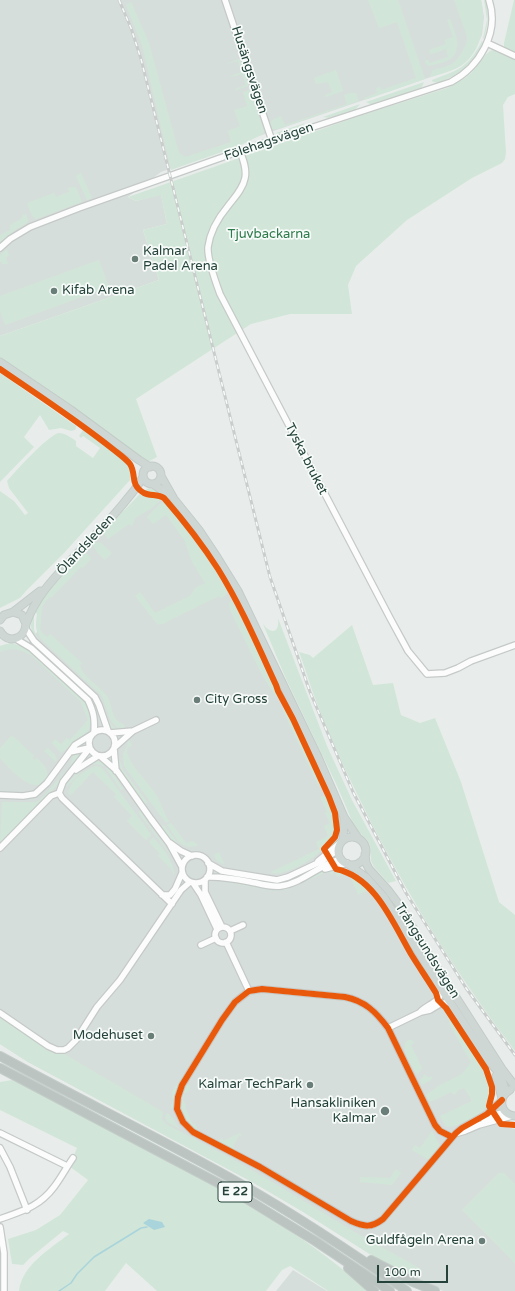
<!DOCTYPE html>
<meta charset="utf-8">
<style>
body{margin:0}
#map{position:relative;width:515px;height:1291px;overflow:hidden;background:#e8edeb;font-family:"Varela Round",sans-serif}
canvas{display:block}
.scale{position:absolute;left:377px;top:1265px;width:71px;height:18px;box-sizing:border-box;border:2px solid #24423a;border-top:0;padding-left:5px;font-size:12px;line-height:14px;white-space:nowrap;color:#24423a;-webkit-text-stroke:3px #f7fbf9;paint-order:stroke}
</style>
<div id="map">
<canvas width="515" height="1291"></canvas>
<div class="scale">100 m</div>
</div>
<script>
const c = document.querySelector('canvas').getContext('2d');
c.lineJoin = 'round';
function paint(path, color) {
  c.fillStyle = color;
  c.fill(path, 'evenodd');
}
function trace(path, color, width, dash) {
  c.strokeStyle = color;
  c.lineWidth = width;
  c.lineCap = dash ? 'butt' : 'round';
  c.setLineDash(dash || []);
  c.stroke(path);
}
function drawText(font, color, halo, rows, align = 'center') {
  c.font = font + ' "Varela Round",sans-serif';
  c.lineWidth = 3.5;
  c.setLineDash([]);
  c.textBaseline = 'middle';
  c.strokeStyle = halo;
  c.fillStyle = color;
  for (const [text, x, y, turn = 0] of rows) {
    c.save();
    c.translate(x, y);
    c.rotate((+turn || 0) * Math.PI / 180);
    c.textAlign = isNaN(turn) ? turn : align;
    if (halo) c.strokeText(text, 0, 0);
    c.fillText(text, 0, 0);
    c.restore();
  }
}
const built = new Path2D(`
 M0 0H481L484 17 482 35 476 47 465 62 457 68 262 135 161 172 128 197 136 201 161 194 167 224 143 230 159 280 0 336Z
 M141 493 162 499 172 510 197 541 228 590 274 684 277 692 291 717 324 789 334 815 335 828 334 834 331 840 323 849 333 868 337 871 346 872 359 881 380 903 443 1008 486 1072 491 1088 487 1107 501 1126 515 1129V1291H443L418 1281 376 1258 305 1213 254 1183 28 1062 0 1044V646L11 643 24 648 37 632 36 625 37 614 34 610 51 588Z
 M293 1270 327 1291H276Z`);
const green = new Path2D(`
 M368 0H398L425 79 365 100 364 98 377 93 376 88 380 87 381 90 416 78 397 22 379 28Z
 M454 0H481C487 22 481 57 457 68 449 72 440 74 431 77L430 76 433 70C439 68 446 67 452 64 459 59 468 45 467 36Z
 M484 0H486C489 14 488 26 484 39L483 38 487 20Z
 M514 0H515V53L504 48V43Z
 M131 2 149 43 179 153 185 157 231 142 228 131 240 126 234 110 247 106 243 92 249 90 250 91 264 131 263 134 239 146 171 170 142 45 126 5Z
 M450 19C454 30 464 50 450 59 444 63 435 64 429 66L425 63 426 60H428L430 63 448 57 446 49 431 54 429 50 446 44 445 40 453 37 447 20Z
 M482 41 483 42C476 59 464 72 447 79 442 82 437 84 432 81V80C458 70 468 68 482 41Z
 M492 50 504 53 515 59V94L508 97 503 105 506 153 505 159 502 163 472 178 407 220 356 266 348 285 352 314H290L251 324 136 399 157 457 146 463 0 362V336L159 280 143 230 167 224 161 195 136 201 128 197 359 116 447 88C455 84 463 80 470 74 477 68 484 53 492 50Z
 M239 59 240 60 248 84V86L236 90 235 89 246 85 242 74 232 77 231 76 241 72 238 61 227 64Z
 M336 70 343 91 326 97 325 95 332 92 328 82 316 84 314 78Z
 M424 82 422 87 419 89 372 105 366 102Z
 M350 93H356L359 101 278 129H272L270 123 274 119 281 116 285 125 347 104 344 95Z
 M360 104 355 110 329 118 323 117Z
 M305 123 301 127 280 134 276 133Z
 M81 173 92 198 87 200 76 176Z
 M73 187H76L82 202 36 219 32 216 27 203 54 193 56 197 69 192 68 188Z
 M26 214 28 220 27 223 15 230 0 242V235L10 230V225L21 219 23 215Z
 M7 249 9 256 6 257 8 264H2V262H0V255Z
 M99 260 109 287 5 325 0 311V296Z
 M0 373 76 426V428L75 430 71 431 61 428 49 430 40 415 24 437 34 447 0 482Z
 M85 429 103 443 128 465 130 469V480L64 553 26 591 20 598 0 608V491L14 501 25 515 28 513 9 488 7 481C15 472 49 434 59 433 65 433 72 438 76 441V446L93 458 100 448 83 436 81 438 79 436 83 430Z
 M149 488C173 488 216 561 228 581V584L200 540 166 498 158 494 144 491Z
 M141 493 162 499 152 508 135 518 132 526 129 524 108 539 104 533 106 529Z
 M164 500 197 541 228 590 226 595 221 598 219 596 168 621C164 624 162 625 157 624L135 596 140 592 155 613 190 596 195 588 205 583 191 560 185 541 166 515 153 524 147 517Z
 M95 542 101 543 112 553 105 560 97 552 93 545Z
 M85 553 89 555 91 559 83 568 81 567 51 598 49 597 42 607 40 630 47 637 50 634 82 663 80 665C82 677 100 686 107 696 113 705 111 722 124 724L125 728C108 730 108 706 101 695L44 642C35 632 36 626 37 614L34 610 38 602 83 554Z
 M235 596H237L281 688 280 693 277 684Z
 M232 598 274 684 278 696 276 697 262 675 230 610 229 604Z
 M34 614V630L40 642 97 695C107 706 104 725 120 730H115C104 724 105 706 97 696L34 637C30 628 30 622 34 614Z
 M278 618 327 746 352 800 396 881 388 883 374 867 371 861 370 845 367 840 359 832 352 821 338 788 286 679 263 624C271 635 280 633 278 618Z
 M352 625 373 685 393 683 401 715 420 723 435 718 461 782 499 902 515 915V1051C461 981 414 906 374 828 354 788 334 748 318 706 311 689 306 670 299 652L310 655 313 658Z
 M11 643C18 645 25 647 31 651 42 659 84 698 88 708 92 716 91 725 88 732L61 753 52 743 55 739 61 744 67 738 70 740 88 720 81 702 31 655C20 649 12 647 0 652V646Z
 M283 708H286L291 717 324 789 318 785 282 709Z
 M290 709 293 712 316 761 328 790H327Z
 M11 736 14 737 34 756 32 758 35 760 37 758 46 768 48 776 42 784C27 790 10 768 0 758V748Z
 M128 739 132 745 127 748C125 761 148 782 155 793 161 802 163 812 169 821L166 823 124 766 123 754 128 744 126 740Z
 M48 748 55 755 57 760 56 762 44 751Z
 M84 752C77 765 64 773 56 786L0 844 2 802H36L40 800 69 768C75 758 69 753 84 752Z
 M100 761 106 765 103 766C86 757 76 782 65 787 73 776 87 763 100 761Z
 M118 761H120L123 770 147 802 145 804 122 772Z
 M96 766 100 767 103 769 150 833 151 835 146 840 127 821 132 816 114 797 116 794 93 772 71 795 69 794C68 782 85 769 96 766Z
 M108 766 123 789 121 790 106 768Z
 M323 796H327C330 807 337 818 335 829 333 849 291 876 272 873L271 872 319 849 316 842 328 836 324 826 330 823 325 813 327 812 320 797Z
 M330 798C339 807 344 828 337 840 335 844 330 848 327 851L325 850C344 832 338 819 330 798Z
 M141 811 147 822 173 857H172L138 812Z
 M171 823 186 843 192 841 199 845C180 851 177 838 167 825Z
 M164 825 181 847 180 849 171 841 162 826Z
 M153 838C162 845 175 864 174 875L171 869 158 856 160 854 149 842Z
 M219 852 224 863 223 864 217 861 214 855Z
 M333 868 334 870 332 875 329 871 288 889 274 891 226 882V881L273 889Z
 M336 871C350 873 358 880 368 890L358 895 351 878 344 873 337 877 336 874Z
 M443 1008C452 1016 458 1029 465 1039 481 1063 510 1100 471 1119 463 1122 454 1129 445 1126L440 1116 472 1101 464 1088 458 1090 456 1094H453L451 1092 430 1102 426 1095 440 1085 462 1074 471 1062 450 1026 449 1020Z
 M0 1018 50 1051 55 1054H64L163 1112 162 1119 166 1124 236 1161 289 1192 353 1231 421 1269C420 1275 415 1276 411 1277L376 1258 305 1213 254 1183 28 1062 0 1044Z
 M408 1040H412L414 1043 411 1045 422 1068 418 1074 416 1073C412 1065 398 1047 408 1040Z
 M184 1073 186 1074 176 1093 174 1107 171 1108H170L173 1101 172 1092Z
 M425 1074 427 1077H432L431 1080 422 1085 420 1080Z
 M12 1080C57 1101 100 1126 144 1148 223 1190 301 1230 368 1291H328L290 1266 282 1270 266 1291H157L126 1263 105 1291H19C22 1265 50 1249 69 1234L63 1231 30 1258 23 1265 12 1264 8 1239 36 1230 60 1215 88 1180 69 1166 77 1148 0 1110V1082Z
 M186 1084 190 1086V1090L183 1094 184 1097 182 1098 186 1106 185 1107 193 1125 195 1124 199 1132C180 1119 177 1104 186 1084Z
 M167 1113 170 1115 180 1129 167 1122 165 1116Z
 M432 1131 440 1145 429 1159H427L412 1150 415 1145 420 1148Z
 M240 1133 242 1136 239 1135 233 1147 236 1149 235 1150 218 1141 222 1138 223 1141Z
 M396 1169 401 1173 392 1185 360 1182V1177L390 1178Z
 M499 1173H504L515 1184V1263L462 1210Z`);
const water = new Path2D(`
 M149 1219 162 1222 165 1227 154 1230 143 1223Z`);
const stream = new Path2D(`
 M59 1291 71 1283 77 1274 94 1257 141 1228 147 1227`);
const minor = new Path2D(`
 M225 0 272 141
 M487 43 515 56
 M240 151C243 159 247 169 245 178 243 189 234 198 228 206 218 218 210 232 208 247 207 259 216 283 220 294L390 618 408 651 427 674 445 673 458 668 471 661 515 645
 M0 248 10 239 30 227 79 208 240 151 451 82C479 67 500 33 489 0
 M26 629 34 641 95 697 99 705 108 731
 M16 639 31 648 88 700C94 713 95 719 94 733
 M89 743a13 13 0 1 1 26 0a13 13 0 1 1-26 0Z
 M110 733 133 731
 M115 747 133 731 156 720
 M114 749 116 771
 M70 752 89 748
 M101 757 117 771 151 819 169 843 182 867
 M76 770 98 756
 M59 793 62 798 172 904
 M59 793 63 782 89 749
 M0 795 23 796 35 794 47 783 75 745 91 735
 M170 843 181 851 192 856
 M0 848 51 796 59 793
 M182 869a14 14 0 1 1 28 0a14 14 0 1 1-28 0Z
 M318 861 341 842
 M208 863 222 871 277 880 288 877 322 861 338 850
 M325 869 347 863
 M207 877C224 876 240 880 256 883 264 885 273 887 281 886 303 883 320 864 341 859
 M205 880V892L222 927
 M193 883 201 895 217 929
 M162 895H170L175 889 182 873
 M215 935a8 8 0 1 1 16 0a8 8 0 1 1-16 0Z
 M230 931 243 925
 M226 942 249 991
 M201 945 216 938
 M421 1011C429 1004 441 1001 442 990
 M0 1013 48 1046 57 1050H64L68 1048 76 1040 97 1007 120 980 181 890 190 882
 M388 1028 421 1012 430 1010 440 1004 450 1002
 M484 1122 495 1115 505 1112
 M0 1133 67 1166
 M458 1133 465 1131 479 1125 512 1116
 M452 1137 440 1131 435 1125 388 1028C376 1012 365 1001 345 997L262 989 249 991 235 1002 222 1020 182 1085 178 1097 177 1109 183 1122 193 1132 260 1167 351 1221C365 1227 371 1228 383 1219L456 1133 462 1128 487 1114 502 1100
 M0 1148 10 1167 27 1210
 M0 1219C22 1211 39 1207 54 1187 61 1178 66 1168 73 1158
 M0 1227 4 1253V1291`);
const major = new Path2D(`
 M0 362 71 410 139 460 150 467
 M143 475a9 9 0 1 1 18 0a9 9 0 1 1-18 0Z
 M161 476 174 499 199 530 217 557 238 591 318 757 344 817 358 838
 M153 484 169 495
 M13 612 40 591
 M0 620 4 615 13 612 22 615 26 624C25 639 8 645 0 631
 M26 624C35 598 53 579 71 560 90 540 110 521 127 499 133 492 139 485 143 477
 M338 851a14 14 0 1 1 28 0a14 14 0 1 1-28 0Z
 M343 840 344 818
 M365 854 366 863 369 869 388 890 400 906 432 960 502 1069 515 1086
 M348 864 367 878 384 897 442 990 488 1060 499 1073 503 1083 506 1092
 M496 1076 502 1098
 M510 1090C497 1097 500 1115 515 1116`);
const highway = new Path2D(`
 M0 1056C80 1100 162 1139 241 1184 299 1217 353 1253 407 1291
 M0 1068 237 1193 315 1241 390 1291
 M371 1260 413 1282 435 1291
 M348 1268 374 1291`);
const rail = new Path2D(`
 M119 0 131 28 141 59 270 577 310 692 353 792 406 893 466 988 515 1055`);
const cycleway = new Path2D(`
 M0 369C38 395 78 421 114 450 119 454 126 459 130 464 137 475 129 484 144 493 150 496 158 494 164 498 184 521 202 544 218 569 241 606 258 646 276 685L278 691 293 719 329 797 335 813 337 830 335 837 324 849 336 869C375 877 393 923 411 954 419 967 428 980 436 993L438 1000 446 1008 486 1069 492 1087V1094L489 1106 501 1124 515 1125
 M452 1137 440 1131 435 1125 388 1028C376 1012 365 1001 345 997L262 989 249 991 235 1002 222 1020 182 1085 178 1097 177 1109 183 1122 193 1132 260 1167 351 1221C365 1227 371 1228 383 1219L456 1133 462 1128 487 1114 502 1100`);
const markers = [
 [135,259,4,"#697e78"],
 [54,291,4,"#697e78"],
 [197,700,4,"#697e78"],
 [151,1036,4,"#697e78"],
 [310,1085,4,"#697e78"],
 [385,1111,5,"#697e78"],
 [482,1241,4,"#697e78"]
];
const shields = [
 [235,1192,34]
];
const shieldNames = [
 ["E 22",235,1192]
];
const streetNames = [
 ["Husängsvägen",249,70,72],
 ["Fölehagsvägen",269,142,-19],
 ["Tyska bruket",306,459,63],
 ["Ölandsleden",86,545,-47],
 ["Trångsundsvägen",427,951,58]
];
const parkNames = [
 ["Tjuvbackarna",269,235]
];
const poiNames = [
 ["Kalmar",143,252,"left"],
 ["Padel Arena",143,267,"left"],
 ["Kifab Arena",62,291,"left"],
 ["City Gross",205,700,"left"],
 ["Modehuset",143,1036],
 ["Kalmar TechPark",302,1085],
 ["Hansakliniken",376,1104],
 ["Kalmar",376,1119],
 ["Guldfågeln Arena",474,1241]
];
paint(built, '#d6dedb');
paint(green, '#d1e6d8');
paint(water, '#a9d4db');
trace(stream, '#a9d4db', 1.5);
trace(minor, '#c5cac8', 8);
trace(major, '#c3ccc9', 9);
trace(highway, '#c3ccc9', 10);
trace(minor, '#fcfcfc', 5.5);
trace(major, '#cfd7d5', 7);
trace(highway, '#bcc4c2', 8);
trace(rail, '#c9cdcc', 3);
trace(rail, '#f7fbf9', 1.5, [4.5]);
trace(cycleway, '#e8590c', 6);
for (const [x, y, r, color] of markers) {
  const dot = new Path2D();
  dot.arc(x, y, r, 0, 2 * Math.PI);
  c.fillStyle = color;
  c.fill(dot);
  trace(dot, '#f7fbf9', 1.5);
}
for (const [x, y, w] of shields) {
  const box = new Path2D();
  box.roundRect(x - w / 2, y - 10, w, 20, 3);
  c.fillStyle = '#f7fbf9';
  c.fill(box);
  trace(box, '#24423a', 1);
}
drawText('bold 12px', '#24423a', null, shieldNames);
drawText('13px', '#24423a', '#f7fbf9', streetNames);
drawText('13px', '#2d7a4b', '#f7fbf9', parkNames);
drawText('13px', '#24423a', '#f7fbf9', poiNames, 'right');
</script>
